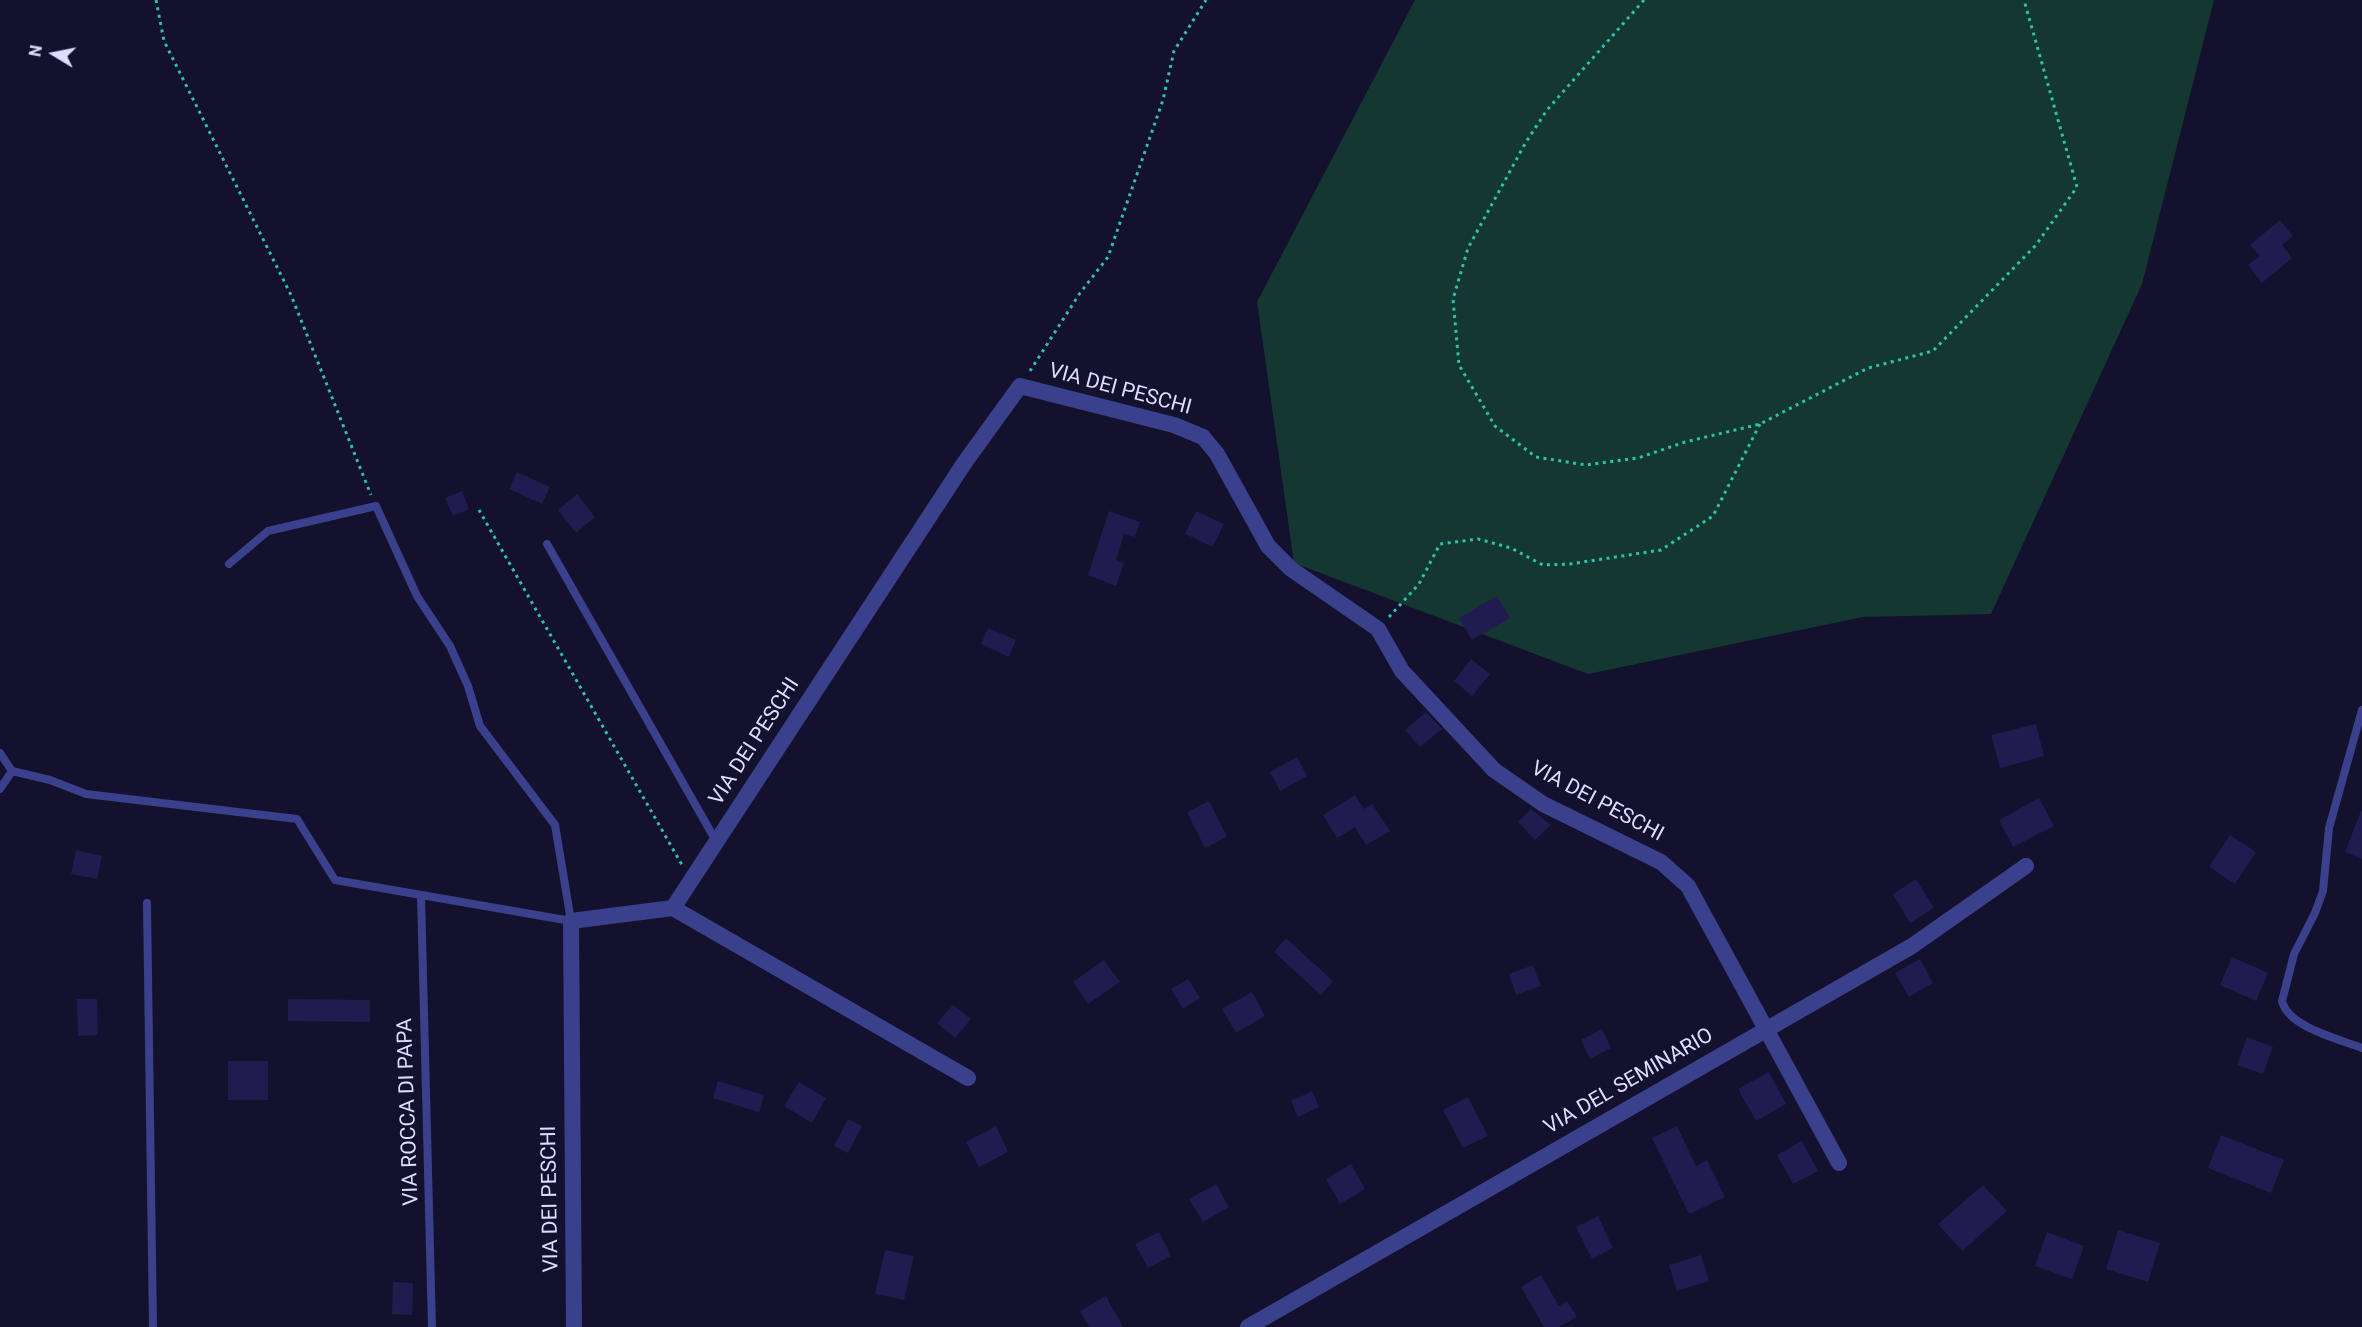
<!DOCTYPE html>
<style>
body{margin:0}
#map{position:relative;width:2362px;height:1327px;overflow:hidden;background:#13112d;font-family:Roboto,sans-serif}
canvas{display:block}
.north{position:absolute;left:24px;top:24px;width:60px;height:60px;-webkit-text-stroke:4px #13112d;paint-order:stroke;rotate:280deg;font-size:16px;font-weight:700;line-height:24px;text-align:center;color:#ddf}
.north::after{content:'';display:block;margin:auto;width:21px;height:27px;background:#ddf;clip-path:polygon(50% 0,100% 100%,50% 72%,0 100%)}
</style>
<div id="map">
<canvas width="2362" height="1327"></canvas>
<div class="north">N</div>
</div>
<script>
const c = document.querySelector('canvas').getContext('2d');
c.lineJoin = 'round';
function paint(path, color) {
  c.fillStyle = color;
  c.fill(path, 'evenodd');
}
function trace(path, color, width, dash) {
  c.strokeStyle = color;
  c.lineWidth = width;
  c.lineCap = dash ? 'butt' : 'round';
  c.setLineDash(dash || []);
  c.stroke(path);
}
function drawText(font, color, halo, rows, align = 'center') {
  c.font = font + ' Roboto,sans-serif';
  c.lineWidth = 4.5;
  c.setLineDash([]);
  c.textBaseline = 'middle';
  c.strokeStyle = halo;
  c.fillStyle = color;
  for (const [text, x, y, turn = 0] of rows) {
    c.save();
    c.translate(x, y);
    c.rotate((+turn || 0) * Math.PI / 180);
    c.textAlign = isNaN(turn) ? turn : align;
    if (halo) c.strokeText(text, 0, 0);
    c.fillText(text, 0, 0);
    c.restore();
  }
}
const green = new Path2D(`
 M1415 0H2214L2142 284 1991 614 1863 617 1588 674 1294 563 1257 302Z`);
const building = new Path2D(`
 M2280 220 2293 236 2282 245 2292 258 2262 283 2248 265 2260 256 2250 245Z
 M517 472 550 487 542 504 509 489Z
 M462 491 469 509 453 516 445 498Z
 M577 494 595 517 576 533 558 510Z
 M1109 511 1140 522 1135 537 1124 534 1116 560 1124 563 1116 586 1088 575Z
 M1196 511 1224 524 1213 547 1185 534Z
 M1497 596 1510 618 1472 640 1459 618Z
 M988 628 1016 640 1009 657 981 644Z
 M1471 659 1490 674 1472 696 1454 681Z
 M1426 712 1442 729 1420 747 1405 730Z
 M2036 724 2044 756 2000 768 1991 735Z
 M1297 757 1307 776 1280 791 1270 772Z
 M1355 795 1364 809 1372 804 1390 831 1366 845 1355 827 1337 838 1323 815Z
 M2039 798 2054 826 2013 847 1999 820Z
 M1209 801 1227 837 1205 848 1187 812Z
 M1531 809 1551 825 1535 840 1518 822Z
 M2361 811 2362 812V859L2345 852Z
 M2230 835 2256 852 2235 884 2209 867Z
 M76 850 102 856 97 879 71 874Z
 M1916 879 1934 908 1910 923 1893 894Z
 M1286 938 1333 981 1321 995 1274 952Z
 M2232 957 2268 973 2256 1001 2220 985Z
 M1920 959 1933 983 1909 997 1895 973Z
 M1104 960 1120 982 1088 1004 1073 982Z
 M1533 965 1541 986 1516 995 1509 974Z
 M1188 979 1200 998 1183 1009 1171 989Z
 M1252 992 1265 1016 1236 1033 1222 1009Z
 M77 999H97L98 1035 78 1036Z
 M288 999 370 1000V1022L288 1021Z
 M953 1005 971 1019 955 1038 937 1023Z
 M1602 1029 1611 1048 1590 1059 1581 1040Z
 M2247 1037 2273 1047 2263 1074 2237 1065Z
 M228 1061H268V1100H228Z
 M1769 1072 1786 1104 1756 1121 1738 1089Z
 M718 1081 764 1095 759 1112 713 1098Z
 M799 1082 826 1098 812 1123 784 1106Z
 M1312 1091 1319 1107 1298 1117 1291 1101Z
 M1468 1097 1488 1136 1463 1148 1443 1110Z
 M848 1119 862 1126 848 1153 834 1146Z
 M996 1126 1008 1152 979 1167 966 1142Z
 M1677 1126 1696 1166 1707 1160 1725 1197 1689 1214 1652 1138Z
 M2221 1135 2284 1160 2271 1193 2208 1168Z
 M1802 1141 1818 1171 1793 1184 1777 1155Z
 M1351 1164 1365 1189 1340 1204 1326 1179Z
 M1216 1184 1229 1207 1203 1222 1189 1199Z
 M1983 1185 2007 1211 1962 1251 1938 1224Z
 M1598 1216 1613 1248 1592 1259 1576 1227Z
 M2118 1230 2160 1243 2148 1282 2106 1269Z
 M1159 1232 1171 1256 1148 1268 1135 1244Z
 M2047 1232 2084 1246 2072 1279 2035 1266Z
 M885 1250 914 1256 904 1300 875 1294Z
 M1701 1255 1709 1281 1677 1291 1669 1265Z
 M1541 1275 1559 1306 1567 1301 1577 1317 1559 1327H1544L1521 1287Z
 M393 1282 413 1283 412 1315 392 1314Z
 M1106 1296 1123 1327H1089L1080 1311Z`);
const path = new Path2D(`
 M156 0 164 41 291 295 371 495
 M1644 0 1547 110 1526 142 1468 248 1453 299 1459 365 1495 426 1536 457 1586 465 1638 458 1685 442 1760 424 1868 368 1933 351 2036 245 2077 187 2024 0
 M1030 371 1080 293 1108 257 1163 100 1174 51 1206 0
 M479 510 682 865
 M1389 617 1419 584 1440 544 1478 539 1511 548 1543 565 1570 564 1661 550 1713 516 1760 424`);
const service = new Path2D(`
 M547 544 716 841
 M2362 710 2329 828 2323 891 2315 913 2294 954 2282 1001C2288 1027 2339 1039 2362 1048
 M0 753 12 771
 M0 789 12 771 50 780 86 794 297 819 335 880 571 921 555 825 480 726 468 686 450 646 417 596 376 506 268 531 229 564
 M421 896 432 1327
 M147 903 153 1327`);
const minor = new Path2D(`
 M673 908 968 1078
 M574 1327 571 921 673 908 965 462 1020 386 1174 425 1203 437 1217 454 1268 546 1291 569 1378 629 1402 671 1494 770 1543 804 1661 862 1688 886 1839 1163
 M1248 1327 1912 946 2026 866`);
const streetNames = [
 ["VIA DEI PESCHI",1120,390,15],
 ["VIA DEI PESCHI",755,742,-57],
 ["VIA DEI PESCHI",1597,802,28],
 ["VIA DEL SEMINARIO",1629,1082,-30],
 ["VIA ROCCA DI PAPA",409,1112,-92],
 ["VIA DEI PESCHI",551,1199,-91]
];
paint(green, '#143732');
paint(building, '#211c4f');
trace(path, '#2dc3aa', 3, [3, 4.5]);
trace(service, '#3b408d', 8);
trace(minor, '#3b408d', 16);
drawText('21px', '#ddf', '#13112d', streetNames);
</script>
